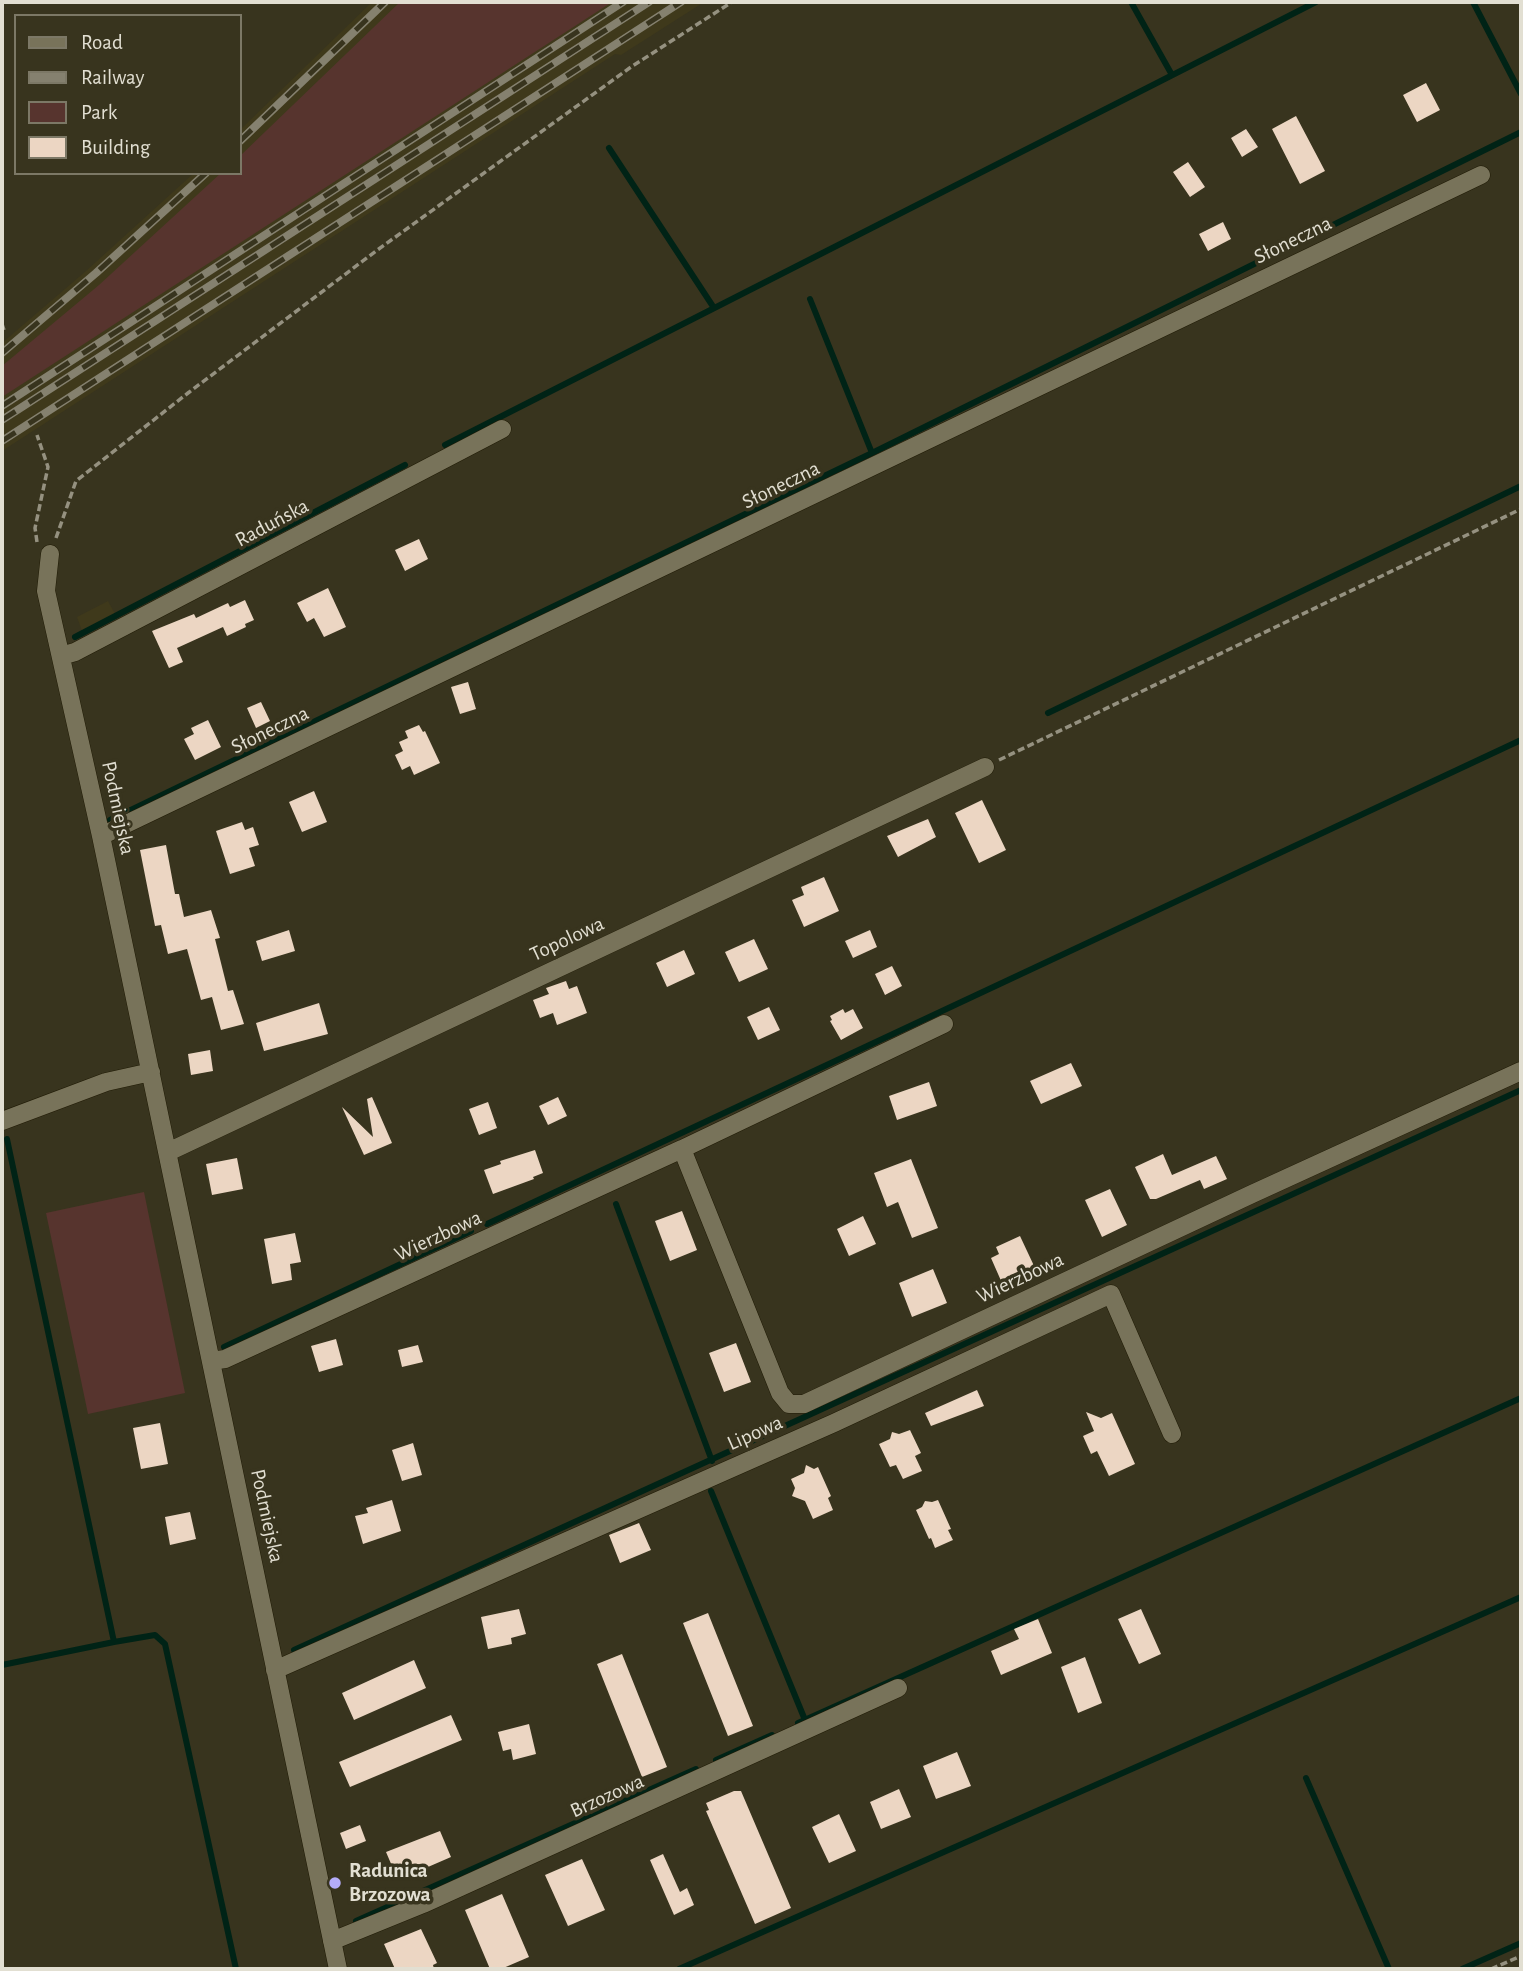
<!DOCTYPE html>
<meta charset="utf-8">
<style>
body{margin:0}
#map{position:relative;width:1523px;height:1971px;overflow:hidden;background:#38341e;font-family:"Alegreya Sans",sans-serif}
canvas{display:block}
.frame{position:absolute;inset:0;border:4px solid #e2dfd2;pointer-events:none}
.legend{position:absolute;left:14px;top:14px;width:228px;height:161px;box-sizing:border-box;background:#38341e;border:2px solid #7c7866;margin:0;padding:9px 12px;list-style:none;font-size:21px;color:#e2dfd2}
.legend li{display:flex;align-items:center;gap:14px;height:35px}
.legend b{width:35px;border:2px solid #7c7866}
</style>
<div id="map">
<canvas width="1523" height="1971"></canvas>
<div class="frame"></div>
<ul class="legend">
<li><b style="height:9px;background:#78735a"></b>Road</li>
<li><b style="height:9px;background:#85816f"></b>Railway</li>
<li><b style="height:19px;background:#57342e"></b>Park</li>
<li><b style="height:19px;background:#ecd6c3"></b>Building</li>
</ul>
</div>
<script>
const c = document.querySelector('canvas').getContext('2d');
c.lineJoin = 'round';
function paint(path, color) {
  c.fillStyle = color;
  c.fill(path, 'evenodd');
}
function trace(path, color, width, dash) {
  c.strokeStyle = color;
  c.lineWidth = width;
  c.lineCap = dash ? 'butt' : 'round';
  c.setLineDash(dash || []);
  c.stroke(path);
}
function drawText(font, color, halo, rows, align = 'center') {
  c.font = font + ' "Alegreya Sans",sans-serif';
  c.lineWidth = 7;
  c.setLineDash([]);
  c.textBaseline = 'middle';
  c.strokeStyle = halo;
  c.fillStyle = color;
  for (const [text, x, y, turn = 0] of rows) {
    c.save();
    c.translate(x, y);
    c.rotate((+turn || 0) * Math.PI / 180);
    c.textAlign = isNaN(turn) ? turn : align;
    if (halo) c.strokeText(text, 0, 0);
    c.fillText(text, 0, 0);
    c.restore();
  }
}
const built = new Path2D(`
 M372 2H704L621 55 615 54 2 451V343L86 271 194 173H240V130Z
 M108 601 115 614 82 631 77 617Z`);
const green = new Path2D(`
 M400 2H612L2 397V366L99 285 221 173H240V156Z
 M144 1192 185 1393 88 1414 46 1213Z`);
const stream = new Path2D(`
 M1131 2 1172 75
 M1473 2 1521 94
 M609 148 714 308
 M810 299 872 453
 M445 445 1316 2
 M75 637 405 465
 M1048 713 1521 486
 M110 820 872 453 1521 132
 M7 1139 114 1642 155 1635 165 1644 236 1969
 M616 1204 712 1461
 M487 1224 1521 740
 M224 1347 471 1231
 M711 1491 805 1720
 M294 1650 1521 1090
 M2 1665 114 1642
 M798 1723 1521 1398
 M716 1760 772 1735
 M1306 1778 1389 1969
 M356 1921 696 1769
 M679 1969 1521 1597
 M1462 1969 1521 1943`);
const building = new Path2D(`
 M1426 83 1440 110 1417 122 1403 95Z
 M1296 116 1325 171 1300 184 1272 129Z
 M1246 129 1258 147 1242 157 1231 138Z
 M1188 162 1205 187 1190 197 1173 172Z
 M1223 222 1231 239 1208 251 1199 234Z
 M419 539 428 559 405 571 395 550Z
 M328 588 346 627 324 637 314 618 307 622 297 603Z
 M245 600 254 620 245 624 246 627 227 636 223 627 177 648 183 662 169 668 152 631 194 614 196 618 228 603 230 607Z
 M468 682 476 709 460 714 451 687Z
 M261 702 270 721 256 728 247 708Z
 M208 720 221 747 195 760 184 739 194 734 191 728Z
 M419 725 423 732 425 731 440 763 414 775 410 766 402 770 395 755 403 751 399 742 408 738 405 731Z
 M314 791 327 822 302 832 289 802Z
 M982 800 1006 850 979 863 955 813Z
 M928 819 936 837 898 857 887 836Z
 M242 822 245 830 253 827 259 845 249 848 255 866 230 874 216 831Z
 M166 845 175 894H179L184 917 211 910 220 938 215 939 228 991 233 990 244 1024 221 1030 212 997 201 1000 187 949 168 954 161 925 155 926 140 850Z
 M824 877 839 911 804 927 792 900 804 895 801 887Z
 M289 930 295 951 262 961 256 941Z
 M870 930 877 947 853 958 845 941Z
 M754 939 768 969 739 982 725 952Z
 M684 950 695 974 667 987 656 963Z
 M892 966 902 986 885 995 875 974Z
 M566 981 569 989 577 986 587 1013 557 1025 553 1013 540 1018 533 1000 549 994 546 988Z
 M319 1003 328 1034 264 1051 256 1023Z
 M769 1007 780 1030 758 1040 747 1017Z
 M843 1009 845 1013 853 1009 863 1028 841 1040 830 1021 832 1020 830 1016Z
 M210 1050 213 1071 191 1075 188 1054Z
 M1071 1063 1082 1086 1041 1104 1030 1081Z
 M929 1082 937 1106 897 1120 889 1096Z
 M372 1097 392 1143 364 1155 342 1107 373 1137 367 1099Z
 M558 1097 567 1116 548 1125 539 1106Z
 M488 1102 497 1128 479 1135 469 1109Z
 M535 1150 543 1173 533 1177 534 1179 493 1194 484 1170 501 1164 500 1161Z
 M1163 1154 1172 1175 1216 1156 1227 1179 1204 1189 1200 1180 1156 1199H1150L1135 1167Z
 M237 1158 243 1189 212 1195 206 1164Z
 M911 1159 938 1228 912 1238 898 1202 887 1207 874 1173Z
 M1110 1189 1127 1225 1102 1237 1085 1200Z
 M682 1211 697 1250 670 1261 655 1221Z
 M863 1216 876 1244 849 1256 837 1229Z
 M295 1233 301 1262 290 1264 292 1280 272 1284 264 1239Z
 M1020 1236 1035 1268 1002 1283 991 1258 999 1254 996 1247Z
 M933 1269 947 1303 912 1317 899 1283Z
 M336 1339 343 1365 319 1372 311 1346Z
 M736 1343 751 1382 724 1392 709 1353Z
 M418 1345 423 1362 402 1367 398 1350Z
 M977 1390 984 1406 931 1426 925 1413Z
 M1086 1412 1101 1418 1112 1413 1135 1464 1109 1476 1097 1451 1091 1454 1083 1436 1094 1431Z
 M160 1423 168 1464 141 1469 133 1428Z
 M910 1430 921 1453 915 1456 922 1471 903 1479 896 1465 890 1467 879 1444 890 1439 892 1432 899 1434Z
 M413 1443 422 1475 402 1481 392 1450Z
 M806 1465 814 1469 818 1467 831 1496 828 1498 833 1510 813 1519 805 1501 792 1496 795 1488 791 1479 804 1473Z
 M392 1500 401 1531 363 1544 355 1516 368 1513 366 1508Z
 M938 1500 951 1529 948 1530 953 1540 935 1548 931 1538 929 1539 916 1510 922 1507 925 1501 932 1502Z
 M190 1512 196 1539 170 1545 165 1517Z
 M639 1523 651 1550 620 1563 609 1535Z
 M519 1609 526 1634 511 1638 512 1644 488 1649 481 1617Z
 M1141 1609 1161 1654 1139 1664 1118 1619Z
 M708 1613 753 1726 728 1736 683 1623Z
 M1038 1619 1052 1653 1001 1675 991 1651 1019 1639 1014 1629Z
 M622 1654 667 1767 642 1777 597 1664Z
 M1085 1657 1102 1703 1078 1713 1061 1667Z
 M414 1660 426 1688 354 1720 342 1693Z
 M451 1715 462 1740 350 1787 339 1762Z
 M529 1724 536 1754 513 1760 511 1749 503 1751 498 1732Z
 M957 1752 971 1786 936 1799 923 1766Z
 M899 1789 911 1817 881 1829 870 1802Z
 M734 1791H741L791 1908 755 1924 706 1811 709 1810 706 1803Z
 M839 1814 856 1851 829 1863 812 1827Z
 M360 1825 366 1841 346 1849 340 1833Z
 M440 1831 451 1857 398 1880 386 1852Z
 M663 1854 680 1892 687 1888 694 1905 674 1915 650 1860Z
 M582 1859 605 1910 568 1926 545 1875Z
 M502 1894 529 1957 501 1969H490L465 1910Z
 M421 1929 437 1963 433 1965 434 1969H395L384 1944Z`);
const path = new Path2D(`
 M2 324 4 330
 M56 538 76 481 188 393 376 251 631 67 732 2
 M37 542 35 528 48 467 37 435
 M999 760 1521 509
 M1491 1969 1521 1956`);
const minor = new Path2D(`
 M50 554 46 591 101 836 338 1969
 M61 656 75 652 502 429
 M101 836 1481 175
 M2 1121 106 1082 151 1072
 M682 1149 944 1024
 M168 1152 985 767
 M211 1361 225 1359 682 1149 780 1393 789 1404H804L1252 1194 1521 1071
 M275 1670 834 1423 1111 1294 1172 1434
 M332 1941 423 1904 898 1688`);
const rail = new Path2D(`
 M240 141 385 2
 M2 353 96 273 206 173
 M2 406 623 2
 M2 420 649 2
 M2 441 681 2`);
const markers = [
 [335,1883,7,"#b4acf9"]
];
const streetNames = [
 ["Słoneczna",1293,240,-26],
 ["Słoneczna",781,485,-26],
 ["Raduńska",272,523,-28],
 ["Słoneczna",270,730,-26],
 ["Podmiejska",118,808,78],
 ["Topolowa",567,939,-25],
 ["Wierzbowa",438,1236,-25],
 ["Wierzbowa",1020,1278,-25],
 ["Lipowa",755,1433,-24],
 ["Podmiejska",267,1516,78],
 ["Brzozowa",607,1796,-24]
];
const poiNames = [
 ["Radunica",349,1871],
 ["Brzozowa",349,1895]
];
paint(built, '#3f391b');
paint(green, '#57342e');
trace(stream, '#002316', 6);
paint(building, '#ecd6c3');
trace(minor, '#201b06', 19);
trace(path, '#959180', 3.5, [7, 3.5]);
trace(minor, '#78735a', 18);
trace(rail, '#85816f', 8);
trace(rail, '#38341e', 5, [16]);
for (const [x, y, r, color] of markers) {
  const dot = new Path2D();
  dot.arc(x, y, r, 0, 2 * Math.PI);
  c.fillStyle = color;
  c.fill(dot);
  trace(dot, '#38341e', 2.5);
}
drawText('21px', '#e2dfd2', '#38341e', streetNames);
drawText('bold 21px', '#e2dfd2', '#38341e', poiNames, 'left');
</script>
